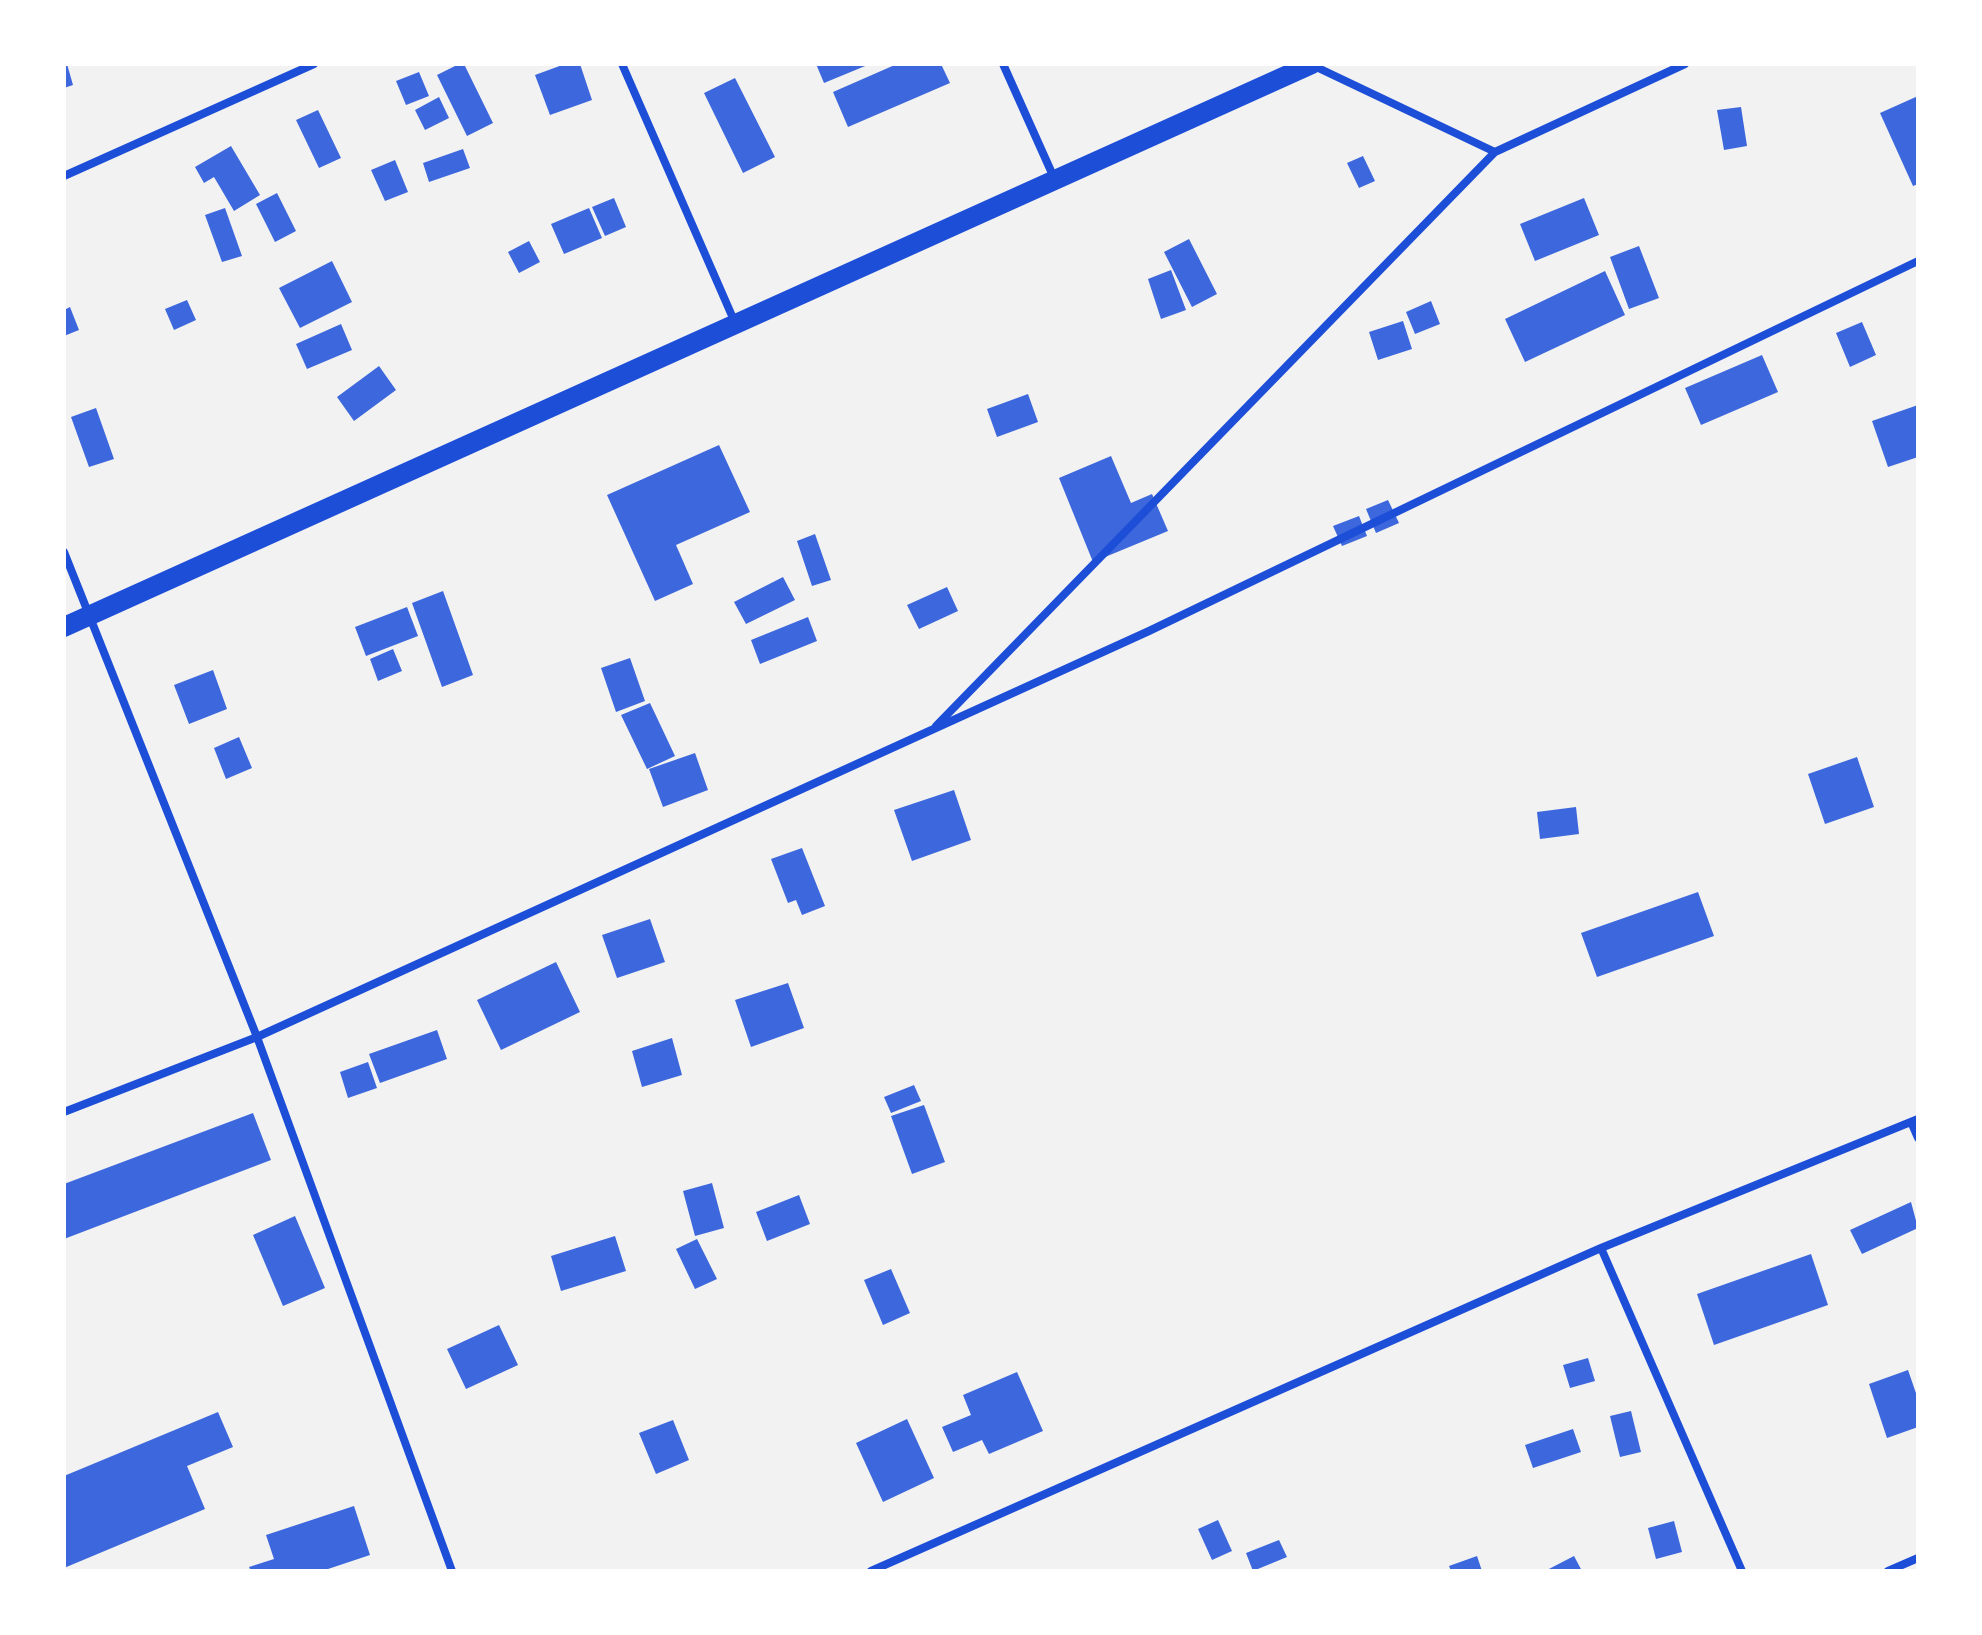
<!DOCTYPE html>
<style>
body{margin:0}
#map{position:relative;width:1982px;height:1635px;overflow:hidden;background:#f2f2f2;font-family:Figtree,sans-serif}
canvas{display:block}
.frame{position:absolute;inset:0;border:66px solid #fff;pointer-events:none}
</style>
<div id="map">
<canvas width="1982" height="1635"></canvas>
<div class="frame"></div>
</div>
<script>
const c = document.querySelector('canvas').getContext('2d');
c.lineJoin = 'round';
function paint(path, color) {
  c.fillStyle = color;
  c.fill(path, 'evenodd');
}
function trace(path, color, width, dash) {
  c.strokeStyle = color;
  c.lineWidth = width;
  c.lineCap = dash ? 'butt' : 'round';
  c.setLineDash(dash || []);
  c.stroke(path);
}
const building = new Path2D(`
 M64 64H67L73 85 64 88Z
 M459 64H464L493 123 467 136 437 75Z
 M565 64H580L592 100 550 115 535 75Z
 M816 64H870L824 83Z
 M897 64H941L950 83 848 127 833 92Z
 M419 72 429 96 406 105 396 81Z
 M735 78 775 157 743 173 704 93Z
 M1918 96V184L1913 186 1880 113Z
 M439 97 449 118 425 130 415 110Z
 M1741 107 1747 146 1724 150 1717 110Z
 M318 110 341 158 319 168 296 120Z
 M231 146 260 195 234 211 214 177 204 183 195 167Z
 M463 149 470 168 429 182 423 163Z
 M1363 156 1375 181 1359 188 1347 163Z
 M395 160 408 192 385 201 371 170Z
 M277 193 296 231 275 242 256 204Z
 M614 198 626 227 605 236 592 207Z
 M1584 198 1599 235 1535 261 1520 224Z
 M225 208 242 256 222 262 205 215Z
 M589 208 602 238 564 254 551 224Z
 M1189 239 1217 294 1192 307 1164 252Z
 M529 241 540 262 519 273 508 252Z
 M1639 246 1659 298 1629 309 1610 257Z
 M332 261 352 302 300 328 279 288Z
 M1171 270 1186 310 1161 319 1148 279Z
 M1605 271 1625 315 1525 362 1505 319Z
 M187 300 196 320 174 330 165 309Z
 M1431 301 1440 324 1415 334 1406 312Z
 M70 307 79 330 64 336V310Z
 M1403 321 1412 349 1378 360 1369 332Z
 M1862 322 1876 355 1850 367 1836 333Z
 M341 324 352 350 307 369 296 344Z
 M1762 355 1778 392 1701 425 1685 388Z
 M379 366 396 390 354 421 337 397Z
 M1028 394 1038 422 997 437 987 409Z
 M1918 405V457L1888 467 1872 421Z
 M96 408 114 459 89 467 71 417Z
 M719 445 750 512 676 545 693 584 655 601 607 495Z
 M1111 456 1131 503 1152 494 1168 531 1093 562 1059 478Z
 M1388 500 1399 523 1376 533 1366 509Z
 M1359 516 1367 536 1342 546 1333 526Z
 M815 534 831 580 812 586 797 541Z
 M783 577 795 600 746 624 734 602Z
 M947 587 958 611 919 629 907 605Z
 M443 591 473 675 442 687 412 603Z
 M407 607 418 636 366 656 355 627Z
 M808 617 817 641 760 664 751 640Z
 M393 649 402 671 378 681 370 659Z
 M630 658 645 701 616 712 601 668Z
 M213 670 227 709 189 724 174 685Z
 M650 703 675 756 647 769 621 715Z
 M239 737 252 768 226 779 214 748Z
 M695 753 708 790 663 807 649 769Z
 M1857 757 1874 807 1825 824 1808 774Z
 M954 790 971 840 912 861 894 810Z
 M1576 807 1579 834 1540 839 1537 812Z
 M802 848 825 906 802 915 796 900 788 903 771 859Z
 M1698 892 1714 936 1597 977 1581 933Z
 M650 919 665 962 617 978 602 935Z
 M556 962 580 1012 501 1050 477 1000Z
 M788 983 804 1028 751 1047 735 1000Z
 M437 1030 447 1059 380 1083 369 1054Z
 M672 1038 682 1075 642 1087 632 1051Z
 M368 1062 377 1088 348 1098 340 1072Z
 M914 1085 921 1101 891 1113 884 1097Z
 M924 1105 945 1162 912 1174 891 1116Z
 M253 1113 271 1160 64 1239V1184Z
 M712 1183 724 1228 695 1236 683 1191Z
 M799 1195 810 1224 767 1241 756 1212Z
 M1911 1202 1918 1228 1862 1254 1850 1230Z
 M295 1216 325 1288 283 1306 253 1235Z
 M615 1236 626 1271 561 1291 551 1256Z
 M697 1239 717 1279 695 1289 676 1249Z
 M1811 1254 1828 1305 1714 1345 1697 1294Z
 M891 1269 910 1313 883 1325 864 1280Z
 M499 1325 518 1365 466 1389 447 1349Z
 M1588 1358 1595 1381 1570 1388 1563 1365Z
 M1908 1370 1918 1399V1427L1887 1438 1869 1384Z
 M1017 1372 1043 1431 989 1454 982 1440 953 1452 942 1427 971 1415 963 1395Z
 M1631 1411 1641 1452 1620 1457 1610 1416Z
 M218 1412 233 1447 187 1466 205 1509 64 1568V1476Z
 M907 1419 934 1478 883 1502 856 1443Z
 M673 1420 689 1460 656 1474 639 1433Z
 M1573 1429 1581 1452 1533 1468 1525 1445Z
 M354 1506 370 1555 322 1571H251L249 1567 274 1559 266 1535Z
 M1218 1520 1232 1551 1212 1560 1198 1529Z
 M1674 1521 1682 1552 1656 1559 1648 1528Z
 M1279 1540 1287 1557 1253 1571 1246 1553Z
 M1477 1556 1482 1571H1451L1449 1566Z
 M1574 1556 1582 1571H1545Z`);
const minor = new Path2D(`
 M622 64 736 325
 M1003 64 1055 180
 M1312 65 1495 152
 M64 176 314 64
 M64 552 257 1037 452 1571
 M936 726 1495 152 1685 64
 M64 1112 257 1037 1149 631 1918 261
 M1911 1122 1918 1138
 M1601 1248 1742 1571
 M871 1571 1601 1248 1918 1119
 M1888 1571 1918 1558`);
const primary = new Path2D(`
 M64 627 1312 64`);
paint(building, '#3d67dc');
trace(minor, '#1d4ed8', 8);
trace(primary, '#1d4ed8', 20);
</script>
